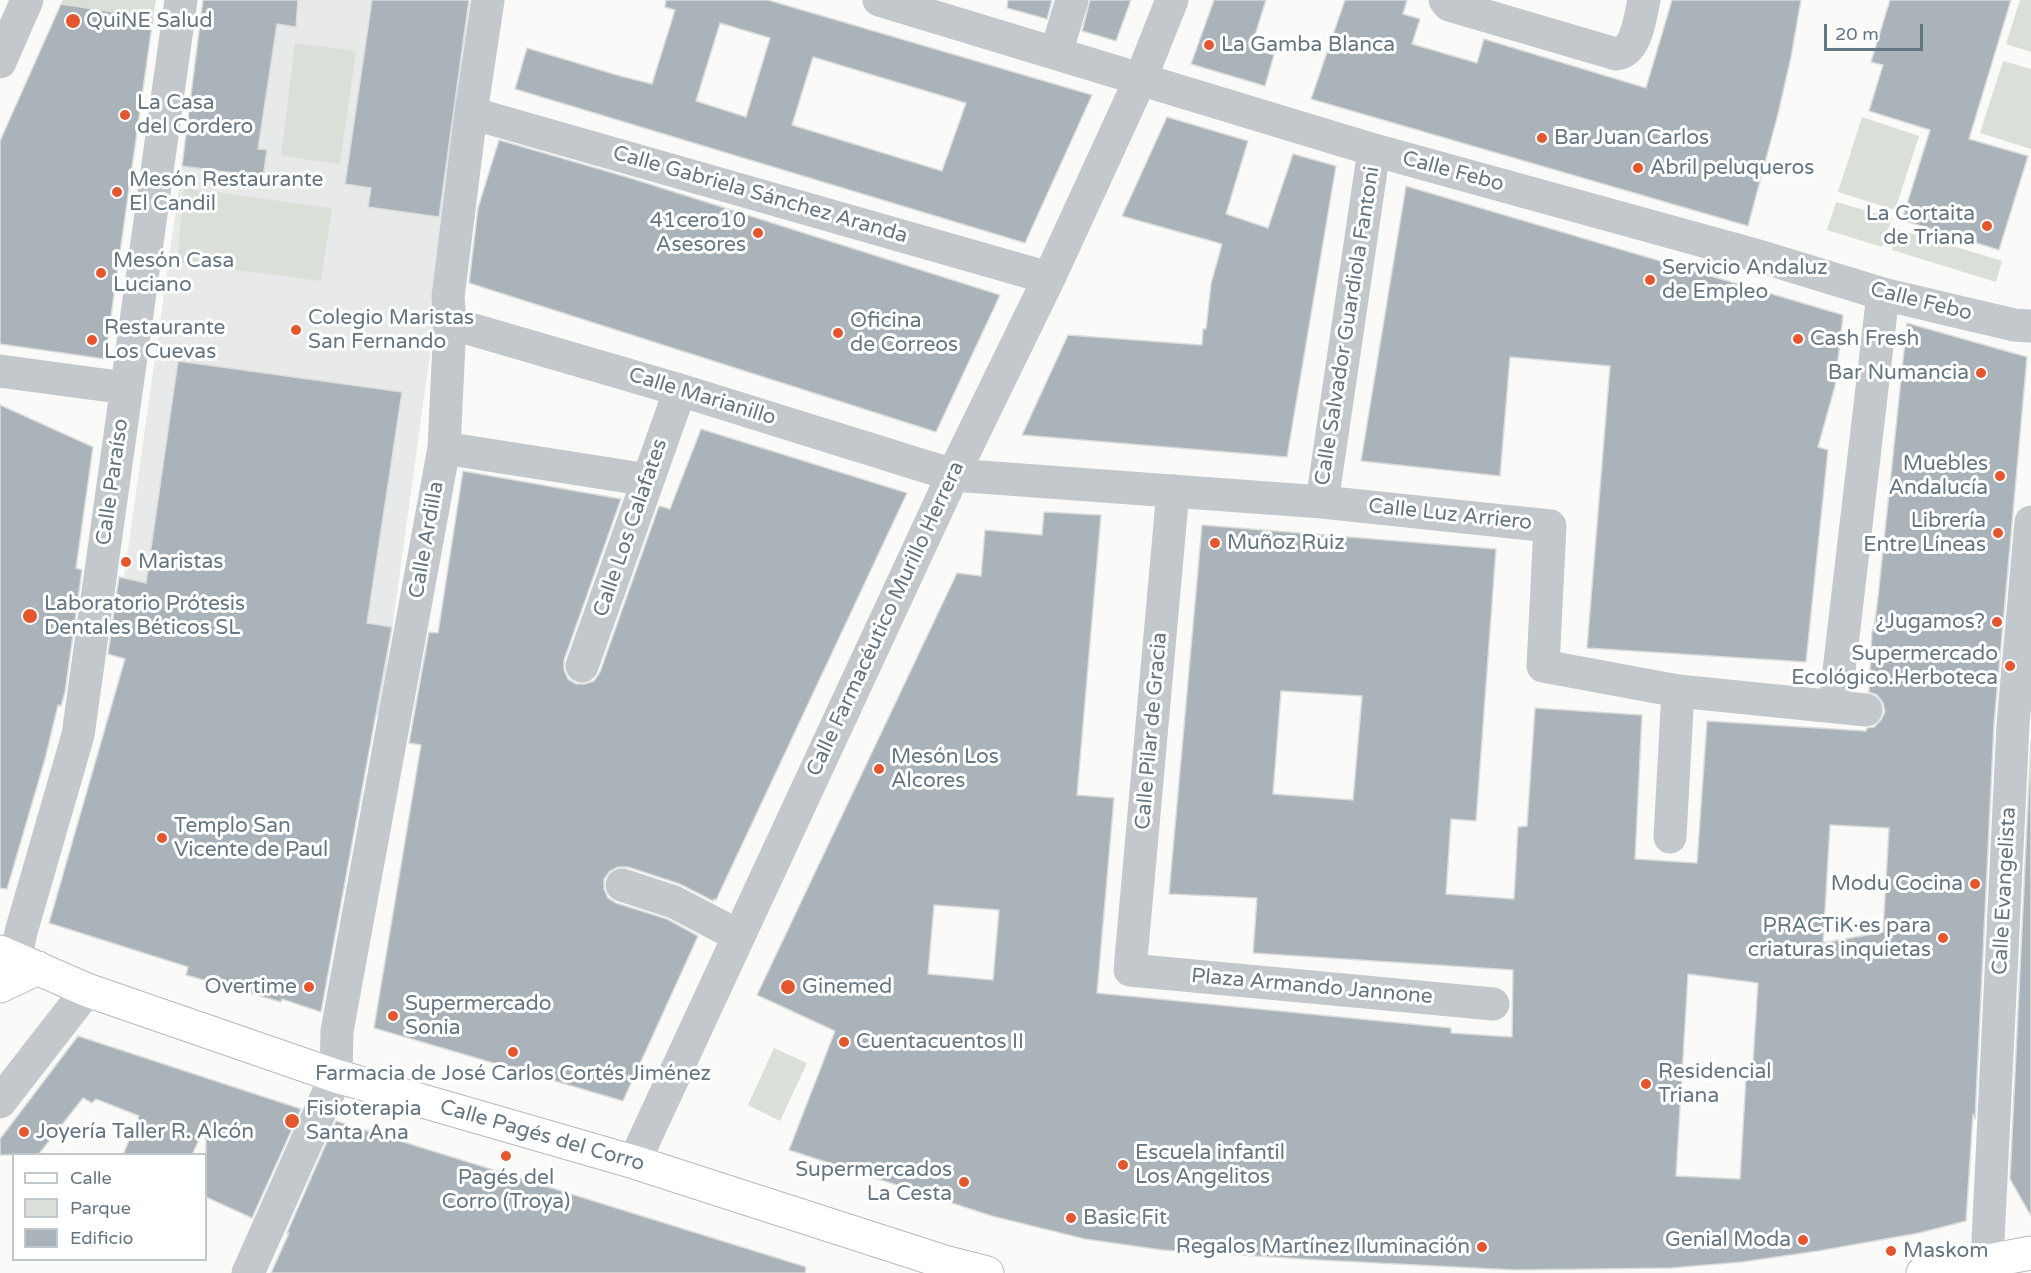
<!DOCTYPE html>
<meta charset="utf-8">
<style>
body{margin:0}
#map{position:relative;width:2031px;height:1273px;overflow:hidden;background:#fafaf8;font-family:"Varela Round",sans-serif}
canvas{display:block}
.legend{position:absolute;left:12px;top:1153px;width:195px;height:108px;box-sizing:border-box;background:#fff;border:2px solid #c1c8cd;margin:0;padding:8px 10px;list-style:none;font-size:18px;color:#657683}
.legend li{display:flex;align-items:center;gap:12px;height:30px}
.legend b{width:30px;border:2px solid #c1c8cd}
.scale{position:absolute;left:1824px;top:24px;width:99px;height:27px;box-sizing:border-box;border:3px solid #657683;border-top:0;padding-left:8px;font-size:18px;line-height:21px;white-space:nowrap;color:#657683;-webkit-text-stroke:4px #fff;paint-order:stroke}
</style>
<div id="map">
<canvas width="2031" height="1273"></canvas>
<ul class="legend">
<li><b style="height:8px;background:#fff"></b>Calle</li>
<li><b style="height:16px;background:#dadfd7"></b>Parque</li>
<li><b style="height:16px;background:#aab3b9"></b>Edificio</li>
</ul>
<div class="scale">20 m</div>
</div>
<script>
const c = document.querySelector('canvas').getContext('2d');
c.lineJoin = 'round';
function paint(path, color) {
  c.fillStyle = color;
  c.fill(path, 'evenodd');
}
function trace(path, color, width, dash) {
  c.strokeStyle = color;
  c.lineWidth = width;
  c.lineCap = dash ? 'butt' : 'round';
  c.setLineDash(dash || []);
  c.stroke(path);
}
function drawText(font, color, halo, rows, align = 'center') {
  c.font = font + ' "Varela Round",sans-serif';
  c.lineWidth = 6;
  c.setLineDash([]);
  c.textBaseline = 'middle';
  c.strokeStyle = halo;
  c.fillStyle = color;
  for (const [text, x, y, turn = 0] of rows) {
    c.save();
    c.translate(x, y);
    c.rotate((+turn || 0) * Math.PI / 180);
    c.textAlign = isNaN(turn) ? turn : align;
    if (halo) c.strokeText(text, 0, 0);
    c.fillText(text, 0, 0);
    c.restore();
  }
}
const built = new Path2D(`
 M203 0H479L380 716 318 699 160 585 124 578 182 166Z`);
const green = new Path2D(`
 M63 0H156L153 18 61 4Z
 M2020 0H2031V52L2006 44Z
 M295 43 356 51 340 164 281 156Z
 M2003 61 2031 69V149L1980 133Z
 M1862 117 1919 136 1895 210 1838 192Z
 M184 188 332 208 321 281 177 262Z
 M1836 202 1892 218 1882 247 1827 230Z
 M1897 229 2002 261 1996 282 1892 250Z
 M774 1048 807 1063 780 1121 748 1105Z`);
const building = new Path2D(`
 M203 0H298L296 27 277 24 258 149 267 150 263 177 182 166Z
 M372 0H469L439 217 368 207 371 188 345 184Z
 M666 0H768L1092 95 1025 243 515 89 527 48 620 76 652 84 675 10 665 7ZM720 23 770 38 746 117 696 101ZM813 57 966 103 942 171 792 125Z
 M1008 0H1052L1047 19 1007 8Z
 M1090 0H1131L1116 41 1082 31Z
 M1214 0H1266L1251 48 1274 55 1265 86 1191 64Z
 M1345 0H1407L1403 14 1420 19 1412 44 1477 63 1484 39 1646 88 1672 0H1801L1791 57 1778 114 1748 226 1311 99Z
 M1890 0H2011L1969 139 2028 156 1999 250 1902 220 1930 130 1869 111 1883 65 1871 62Z
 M61 4 153 18 105 359 0 344V141Z
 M1167 117 1248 141 1226 214 1268 228 1293 154 1336 166 1287 457 1022 435 1068 335 1202 345 1203 329H1206L1211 284 1222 244 1122 216Z
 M499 140 630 178 1000 295 936 432 469 283 478 208Z
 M1406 186 1843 315 1835 386 1818 447 1828 450 1806 662 1587 648 1610 366 1510 357 1500 476 1361 461Z
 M1907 323 2027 357 1994 724 1975 1119 1973 1114 1966 1221 1919 1233 1818 1251 1742 1262 1671 1268 1515 1270 1319 1260 1162 1250 1085 1239 992 1216 789 1150 835 1031 757 995 957 573 981 576 985 530 1042 535 1044 512 1101 515 1077 795 1114 798 1097 993 1451 1028V1033L1512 1037 1513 970 1253 953 1257 898 1169 894 1202 525 1496 549 1476 821 1451 819 1446 894 1514 899 1518 827 1527 826 1535 708 1642 715 1635 859 1697 863 1707 721 1866 731 1867 728 1874 727 1881 720 1885 712 1883 703 1877 695 1869 692 1872 632 1875 622 1878 597ZM1281 691 1362 696 1353 800 1273 794ZM1830 825 1889 828 1883 932 1823 943ZM934 905 999 910 993 980 928 974ZM1688 974 1758 983 1752 1078 1746 1077 1740 1179 1676 1176Z
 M178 361 402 392 367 623 392 627 321 1012 282 999 281 1002 186 975 188 967 49 923 125 659 108 654 119 577 146 583Z
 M0 405 93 447 76 568 82 570 65 692 61 706 58 705 45 759 7 889 0 888Z
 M701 429 907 493 716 900 714 899 713 901 680 884 628 867H618L610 871 604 879V889L608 898 616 903 667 919 698 936 623 1101 374 1028 421 745 409 743 429 632 438 633 463 471 621 499 564 660V670L568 679 576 684H585L594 681 600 672 659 506 670 509Z
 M2031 741V1216L2010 1179Z
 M78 1036 301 1109 252 1218 206 1197V1124L192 1155H123L139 1116 96 1099 92 1103 83 1098 38 1155H0V1139Z
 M336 1121 806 1267 805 1273H271L289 1233H287Z`);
const minor = new Path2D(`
 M879 0 1374 150 1762 257 1883 294 2014 325 2031 326
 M1445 0 1449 5 1616 54C1637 52 1640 17 1644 0
 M1056 53 1072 0
 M0 62 27 0
 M471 113 1049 278
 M450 323 680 390 953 475 1322 502 1550 526 1543 666 1678 691 1866 710
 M0 371 126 388
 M444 448 648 480
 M1173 491 1130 970 1493 1004
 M1322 502 1374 150
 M582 666 680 390
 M1835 705 1883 294
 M1670 837 1678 691
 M622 885 674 902 739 936
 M16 958 21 932 78 735 181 0
 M0 1102 87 990
 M634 1162 953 475 1049 278 1141 78 1172 0
 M1987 1261 2013 725 2031 522
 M248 1273 336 1076 337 1031 444 448 450 323 448 297 471 113 488 0`);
const major = new Path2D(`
 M0 952 87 990 336 1076 634 1162 944 1262 987 1273
 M0 986 38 968
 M1923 1273 2031 1253`);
const markers = [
 [73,21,8,"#e4572e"],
 [1209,45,6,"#e4572e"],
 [125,115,6,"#e4572e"],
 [1542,138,6,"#e4572e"],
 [1638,168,6,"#e4572e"],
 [117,192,6,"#e4572e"],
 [1987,226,6,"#e4572e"],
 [758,233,6,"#e4572e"],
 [101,273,6,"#e4572e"],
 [1650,280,6,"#e4572e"],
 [296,330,6,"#e4572e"],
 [838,333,6,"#e4572e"],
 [1798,339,6,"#e4572e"],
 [92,340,6,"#e4572e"],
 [1981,373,6,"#e4572e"],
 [2000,476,6,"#e4572e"],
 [1998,533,6,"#e4572e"],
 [1215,543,6,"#e4572e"],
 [126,562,6,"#e4572e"],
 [30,616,8,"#e4572e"],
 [1997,622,6,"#e4572e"],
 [2010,666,6,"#e4572e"],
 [879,769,6,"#e4572e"],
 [162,838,6,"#e4572e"],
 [1975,884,6,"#e4572e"],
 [1943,938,6,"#e4572e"],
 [309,987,6,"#e4572e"],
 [788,987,8,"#e4572e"],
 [393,1016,6,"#e4572e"],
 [844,1042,6,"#e4572e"],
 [513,1052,6,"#e4572e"],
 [1646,1084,6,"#e4572e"],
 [292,1121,8,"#e4572e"],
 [24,1132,6,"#e4572e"],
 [506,1156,6,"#e4572e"],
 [1123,1165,6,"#e4572e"],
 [964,1182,6,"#e4572e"],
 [1071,1218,6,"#e4572e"],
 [1803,1240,6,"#e4572e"],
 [1482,1247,6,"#e4572e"],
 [1891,1251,6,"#e4572e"]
];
const poiNames = [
 ["QuiNE Salud",86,21],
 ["La Gamba Blanca",1221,45],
 ["La Casa",137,103],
 ["del Cordero",137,127],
 ["Bar Juan Carlos",1554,138],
 ["Abril peluqueros",1650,168],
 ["Mesón Restaurante",129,180],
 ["El Candil",129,204],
 ["La Cortaita",1975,214,"right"],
 ["de Triana",1975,238,"right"],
 ["41cero10",746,221,"right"],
 ["Asesores",746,245,"right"],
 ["Mesón Casa",113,261],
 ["Luciano",113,285],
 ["Servicio Andaluz",1662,268],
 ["de Empleo",1662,292],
 ["Colegio Maristas",308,318],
 ["San Fernando",308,342],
 ["Oficina",850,321],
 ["de Correos",850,345],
 ["Restaurante",104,328],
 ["Los Cuevas",104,352],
 ["Cash Fresh",1810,339],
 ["Bar Numancia",1969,373,"right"],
 ["Muebles",1988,464,"right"],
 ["Andalucía",1988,488,"right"],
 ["Librería",1986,521,"right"],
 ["Entre Líneas",1986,545,"right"],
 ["Muñoz Ruiz",1227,543],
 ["Maristas",138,562],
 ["Laboratorio Prótesis",44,604],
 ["Dentales Béticos SL",44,628],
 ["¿Jugamos?",1985,622,"right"],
 ["Supermercado",1998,654,"right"],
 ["Ecológico.Herboteca",1998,678,"right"],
 ["Mesón Los",891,757],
 ["Alcores",891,781],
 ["Templo San",174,826],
 ["Vicente de Paul",174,850],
 ["Modu Cocina",1963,884,"right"],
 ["PRACTiK·es para",1931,926,"right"],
 ["criaturas inquietas",1931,950,"right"],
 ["Overtime",297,987,"right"],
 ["Ginemed",802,987],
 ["Supermercado",405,1004],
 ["Sonia",405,1028],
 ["Cuentacuentos II",856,1042],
 ["Residencial",1658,1072],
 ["Triana",1658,1096],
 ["Farmacia de José Carlos Cortés Jiménez",513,1074,"center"],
 ["Fisioterapia",306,1109],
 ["Santa Ana",306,1133],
 ["Joyería Taller R. Alcón",36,1132],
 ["Escuela infantil",1135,1153],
 ["Los Angelitos",1135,1177],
 ["Supermercados",952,1170,"right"],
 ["La Cesta",952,1194,"right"],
 ["Pagés del",506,1178,"center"],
 ["Corro (Troya)",506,1202,"center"],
 ["Basic Fit",1083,1218],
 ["Genial Moda",1791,1240,"right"],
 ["Regalos Martínez Iluminación",1470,1247,"right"],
 ["Maskom",1903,1251]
];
const streetNames = [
 ["Calle Febo",1453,172,15],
 ["Calle Gabriela Sánchez Aranda",760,195,16],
 ["Calle Febo",1921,302,14],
 ["Calle Salvador Guardiola Fantoni",1348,326,-81],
 ["Calle Marianillo",702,397,17],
 ["Calle Paraíso",113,482,-82],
 ["Calle Luz Arriero",1450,515,6],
 ["Calle Los Calafates",631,528,-71],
 ["Calle Ardilla",427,540,-80],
 ["Calle Farmacéutico Murillo Herrera",886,619,-65],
 ["Calle Pilar de Gracia",1152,731,-85],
 ["Calle Evangelista",2005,891,-87],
 ["Plaza Armando Jannone",1312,987,5],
 ["Calle Pagés del Corro",542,1136,16]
];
paint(built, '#e8e9e9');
paint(green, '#dadfd7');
paint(building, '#aab3b9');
trace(building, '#dcdcda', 1.5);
trace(major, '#b5babe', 35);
trace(minor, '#c3c8cc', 33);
trace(major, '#fff', 33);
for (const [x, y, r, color] of markers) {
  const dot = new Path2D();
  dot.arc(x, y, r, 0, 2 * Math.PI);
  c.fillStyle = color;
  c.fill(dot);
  trace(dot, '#fff', 2);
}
drawText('21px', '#657683', '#fff', poiNames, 'left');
drawText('21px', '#657683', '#fff', streetNames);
</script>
